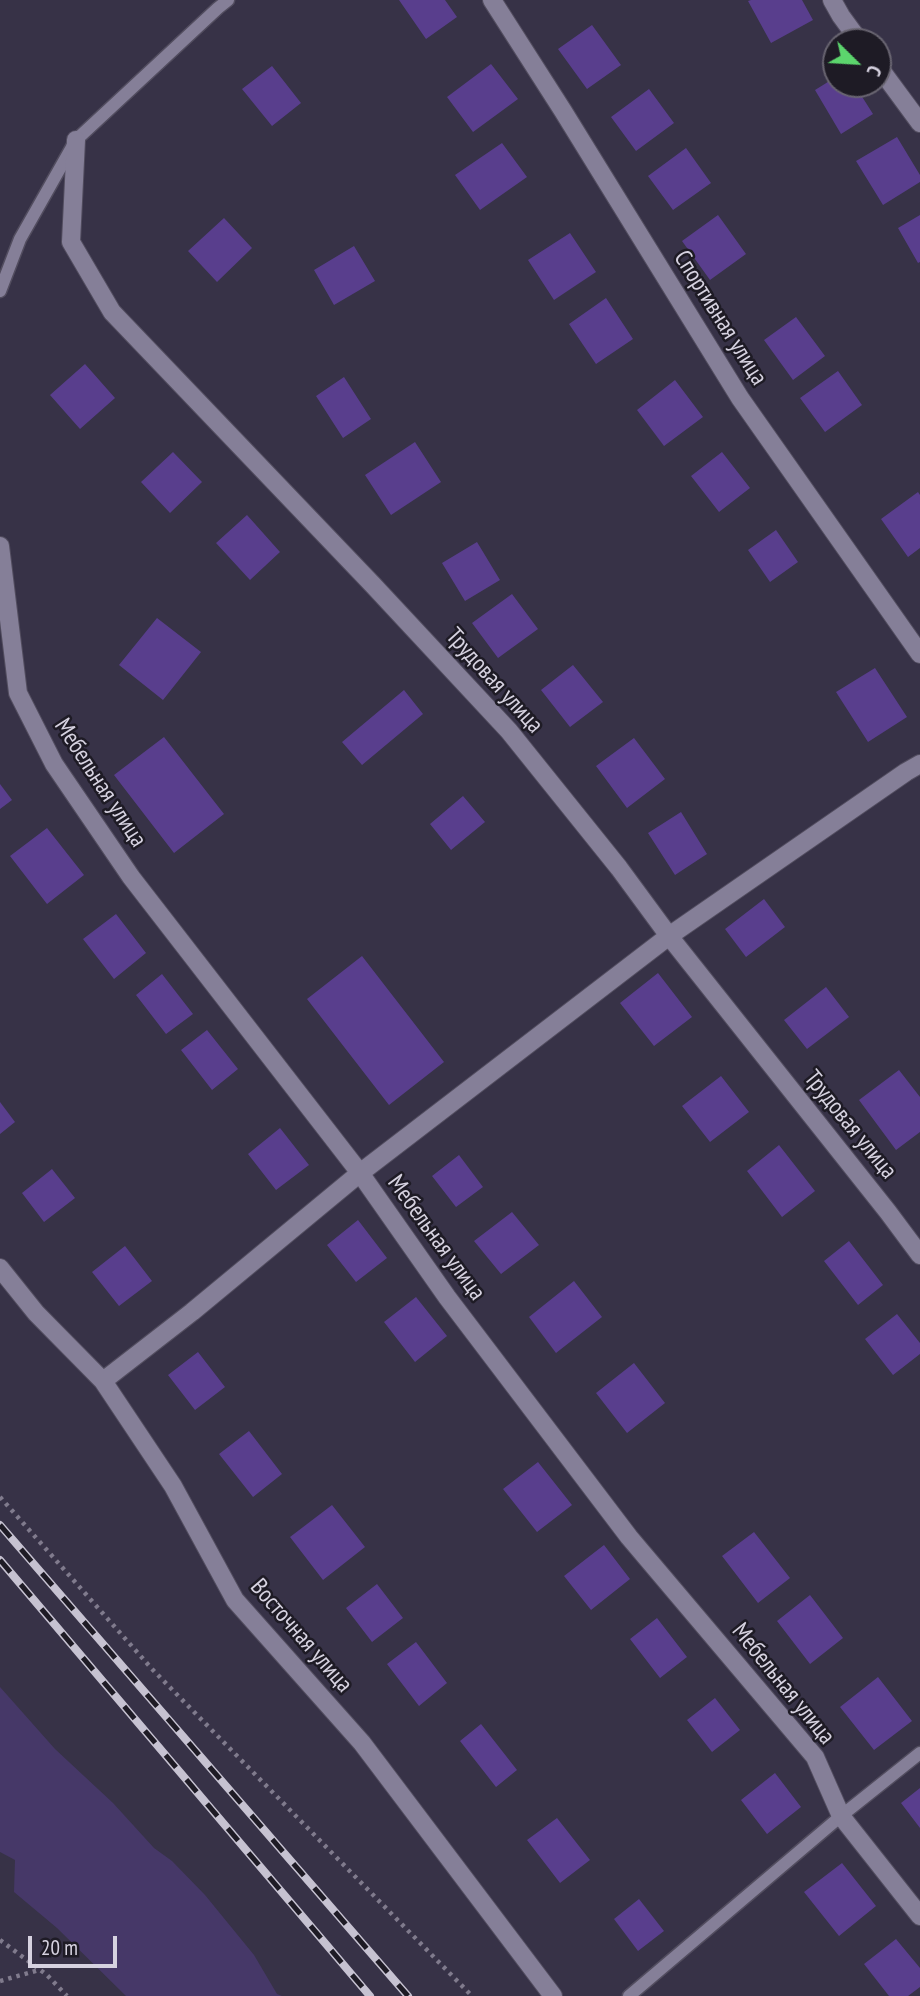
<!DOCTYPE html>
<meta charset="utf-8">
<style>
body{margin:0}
#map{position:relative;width:920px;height:1996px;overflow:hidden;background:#373247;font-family:"PT Sans Narrow",sans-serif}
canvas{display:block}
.north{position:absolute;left:822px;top:28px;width:70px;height:70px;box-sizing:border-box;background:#1e1b25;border:2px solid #686470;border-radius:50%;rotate:114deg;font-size:19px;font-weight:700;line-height:28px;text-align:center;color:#d6d2e0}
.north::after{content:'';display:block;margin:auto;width:24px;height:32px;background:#5cd56d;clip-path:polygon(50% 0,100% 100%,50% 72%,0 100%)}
.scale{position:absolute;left:28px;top:1936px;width:89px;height:32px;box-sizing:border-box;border:4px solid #d6d2e0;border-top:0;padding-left:9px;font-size:21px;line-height:24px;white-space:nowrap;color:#d6d2e0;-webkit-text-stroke:5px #1e1b25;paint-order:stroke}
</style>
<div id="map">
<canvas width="920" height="1996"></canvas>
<div class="north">С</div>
<div class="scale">20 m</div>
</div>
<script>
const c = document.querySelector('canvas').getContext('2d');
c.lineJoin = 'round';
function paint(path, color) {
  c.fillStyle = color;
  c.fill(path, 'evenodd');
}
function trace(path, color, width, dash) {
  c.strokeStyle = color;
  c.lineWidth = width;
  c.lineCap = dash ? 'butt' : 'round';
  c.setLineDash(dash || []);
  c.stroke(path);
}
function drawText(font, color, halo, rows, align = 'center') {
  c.font = font + ' "PT Sans Narrow",sans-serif';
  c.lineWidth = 5;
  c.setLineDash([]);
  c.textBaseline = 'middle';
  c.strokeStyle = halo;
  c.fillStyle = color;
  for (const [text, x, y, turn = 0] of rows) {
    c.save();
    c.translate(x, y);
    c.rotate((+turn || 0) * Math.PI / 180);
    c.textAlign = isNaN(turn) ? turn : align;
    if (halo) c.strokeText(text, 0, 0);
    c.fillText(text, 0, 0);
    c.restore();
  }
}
const green = new Path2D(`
 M0 1687 55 1749 113 1803 154 1848 172 1861 205 1895 254 1955 277 1994 282 1996H126L57 1928 14 1892 15 1860 0 1852Z`);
const building = new Path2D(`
 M399 0H445L457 17 426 39Z
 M751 0H802L813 20 771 43 748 1Z
 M592 25 621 65 587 89 558 49Z
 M491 64 518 99 473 132 447 97Z
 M272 66 301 103 272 126 242 89Z
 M836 77V84H854L873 114 841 134 815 90Z
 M649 89 674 123 636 151 611 117Z
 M897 137 920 175V182L883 205 856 161Z
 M502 143 527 177 480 210 455 175Z
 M686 148 711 183 673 210 648 176Z
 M718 215 746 254 710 280 682 241Z
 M920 215V262L918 263 898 228Z
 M224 218 252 248 217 282 188 251Z
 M570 233 596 272 554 300 528 260Z
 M354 246 375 281 334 305 314 270Z
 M606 298 633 339 596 364 569 324Z
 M796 317 825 356 793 380 764 340Z
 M85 364 115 398 80 429 50 395Z
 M838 371 862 405 825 432 800 398Z
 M344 377 371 419 343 438 316 396Z
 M675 380 703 417 664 446 637 410Z
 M415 442 441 482 391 515 365 475Z
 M173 452 202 482 170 513 141 482Z
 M722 452 750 488 719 512 691 476Z
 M918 492 920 495V548L908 557 881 519Z
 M247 515 280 552 250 580 216 543Z
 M776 530 798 562 770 582 748 550Z
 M477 542 500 580 465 601 442 563Z
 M512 594 538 629 498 658 472 623Z
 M157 618 201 652 163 700 119 665Z
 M573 665 603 702 570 727 541 690Z
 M875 668 907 717 868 742 836 692Z
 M404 690 423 714 362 765 342 742Z
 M164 737 224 814 174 853 114 775Z
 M634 738 665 779 627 808 596 766Z
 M0 784 12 800 0 809Z
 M463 796 485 822 451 850 430 824Z
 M681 812 707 854 675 875 648 833Z
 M47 828 84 875 47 904 10 856Z
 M764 899 785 927 746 957 725 929Z
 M116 914 146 953 114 979 83 939Z
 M362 956 444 1062 389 1105 307 999Z
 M658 973 692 1017 654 1046 620 1003Z
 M162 974 193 1014 166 1034 136 995Z
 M826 987 849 1017 807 1049 784 1020Z
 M207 1030 238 1069 212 1090 181 1050Z
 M899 1070 920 1097V1132L896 1150 859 1100Z
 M721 1076 749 1112 710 1142 682 1106Z
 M0 1102 15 1122 0 1134Z
 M280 1128 309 1165 276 1190 248 1154Z
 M779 1145 815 1191 782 1217 747 1171Z
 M459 1155 483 1187 456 1207 432 1176Z
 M52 1169 75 1198 44 1222 22 1193Z
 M512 1212 539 1245 501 1274 474 1241Z
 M358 1220 387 1258 356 1282 327 1245Z
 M849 1241 883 1285 858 1305 824 1261Z
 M125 1246 152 1281 119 1306 92 1272Z
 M574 1281 602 1317 556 1353 529 1317Z
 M416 1297 447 1336 415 1362 384 1322Z
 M897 1314 920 1343V1354L893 1375 865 1339Z
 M198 1352 225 1387 195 1410 168 1375Z
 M634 1363 665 1403 627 1433 596 1393Z
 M249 1431 282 1474 253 1497 219 1454Z
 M538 1462 572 1505 537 1532 503 1489Z
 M332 1505 365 1547 323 1580 290 1537Z
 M754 1532 790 1578 758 1603 722 1556Z
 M604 1545 630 1579 591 1610 564 1576Z
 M377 1584 403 1618 372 1642 346 1608Z
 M810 1595 843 1638 810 1664 777 1621Z
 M657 1618 687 1657 660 1678 630 1639Z
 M416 1642 447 1683 419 1706 387 1664Z
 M878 1677 912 1721 874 1750 840 1707Z
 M715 1698 740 1730 712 1752 687 1720Z
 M481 1724 517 1770 496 1787 460 1741Z
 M775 1773 801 1807 767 1834 741 1800Z
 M920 1788V1828L901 1803Z
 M557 1818 590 1860 560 1883 527 1840Z
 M842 1863 876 1906 839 1936 804 1892Z
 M639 1899 664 1931 638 1951 614 1919Z
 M896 1939 920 1968V1987L908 1996H889L864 1964Z`);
const path = new Path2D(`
 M0 1497 152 1669 472 1996
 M0 1940 47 1975 67 1996
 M0 1981 39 1970`);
const service = new Path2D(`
 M0 291 20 239 76 140 218 8 228 0
 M629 1996 841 1816 920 1753`);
const minor = new Path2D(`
 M492 0 563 111 740 398 920 654
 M832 0 841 16 860 42
 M878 66 920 123
 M76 140 71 242 112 312 373 585 509 731 619 868 669 936 888 1212 920 1255
 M0 546 18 693 54 764 131 877 360 1173 447 1297 629 1537 815 1757 841 1816 920 1916
 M0 1268 36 1313 103 1381 173 1486 235 1600 362 1743 553 1996
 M103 1381 192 1312 360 1173 669 936 906 772 920 764`);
const rail = new Path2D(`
 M0 1525 408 1996
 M0 1560 370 1996`);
const streetNames = [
 ["Спортивная улица",720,318,58],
 ["Трудовая улица",494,681,48],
 ["Мебельная улица",100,783,57],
 ["Трудовая улица",850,1125,51],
 ["Мебельная улица",436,1238,54],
 ["Восточная улица",301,1636,49],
 ["Мебельная улица",783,1684,51]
];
paint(green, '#463868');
paint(building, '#593e8d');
trace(service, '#524d5f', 15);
trace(minor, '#524d5f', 20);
trace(path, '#807b8d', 4.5, [3.5, 5]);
trace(service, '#857f98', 12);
trace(minor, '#857f98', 18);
trace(rail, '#c6c2d1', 8);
trace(rail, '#1e1b25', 5, [16]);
drawText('24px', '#d6d2e0', '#1e1b25', streetNames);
</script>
